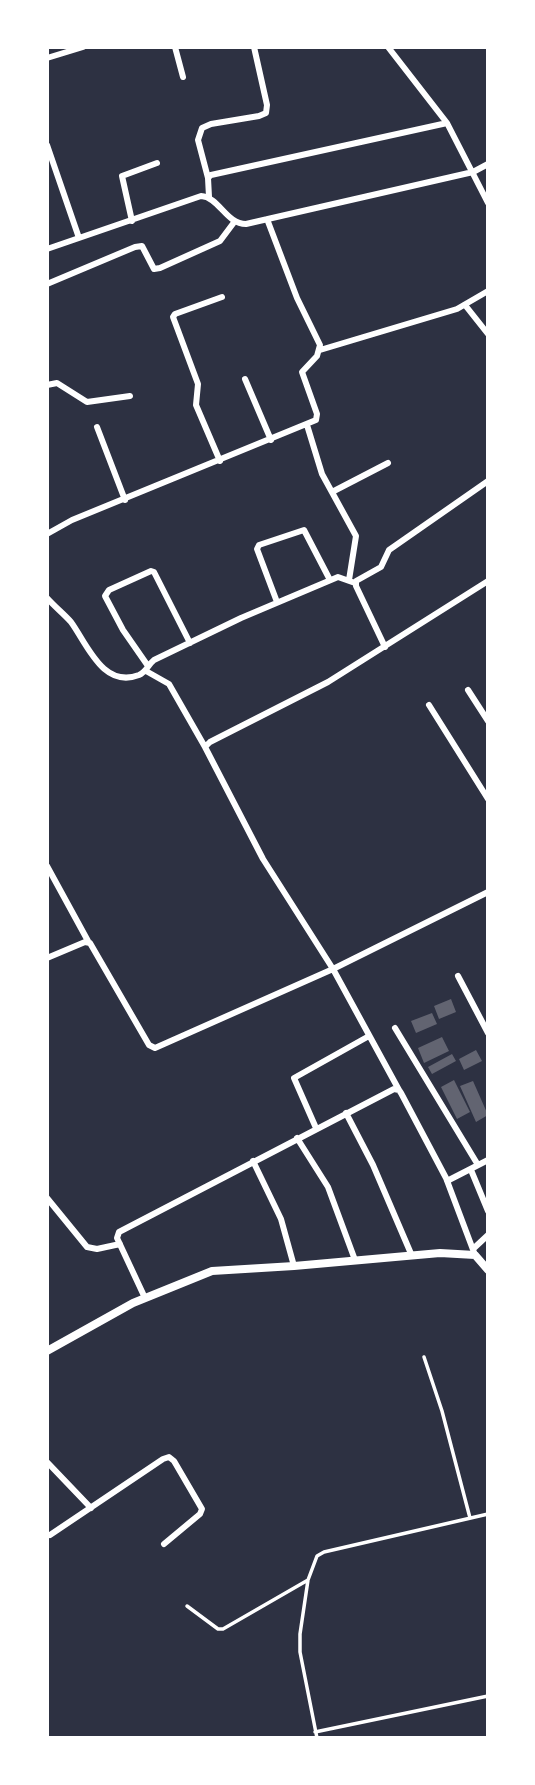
<!DOCTYPE html>
<style>
body{margin:0}
#map{position:relative;width:535px;height:1785px;overflow:hidden;background:#2d3142;font-family:"Noto Sans",sans-serif}
canvas{display:block}
.frame{position:absolute;inset:0;border:49px solid #fff;pointer-events:none}
</style>
<div id="map">
<canvas width="535" height="1785"></canvas>
<div class="frame"></div>
</div>
<script>
const c = document.querySelector('canvas').getContext('2d');
c.lineJoin = 'round';
function paint(path, color) {
  c.fillStyle = color;
  c.fill(path, 'evenodd');
}
function trace(path, color, width, dash) {
  c.strokeStyle = color;
  c.lineWidth = width;
  c.lineCap = dash ? 'butt' : 'round';
  c.setLineDash(dash || []);
  c.stroke(path);
}
const building = new Path2D(`
 M451 999 456 1012 439 1019 434 1006Z
 M432 1013 437 1024 416 1033 411 1021Z
 M442 1037 449 1051 424 1063 418 1048Z
 M476 1050 482 1061 464 1070 459 1059Z
 M452 1054 456 1061 432 1074 428 1067Z
 M454 1080 470 1112 457 1119 441 1087Z
 M473 1081 488 1115 476 1122 460 1086Z`);
const service = new Path2D(`
 M424 1357 442 1411 470 1518
 M187 1606 218 1629H223L308 1580
 M315 1732 488 1696
 M317 1738 300 1652V1634L308 1580 317 1556 324 1552 488 1514`);
const minor = new Path2D(`
 M175 47 183 77
 M388 47 447 123
 M47 58 83 47
 M47 145 79 238
 M208 178 198 140 202 128 211 124 259 116 266 113 267 105 254 47
 M209 197 208 178 211 175 447 123 488 203
 M132 221 122 176 157 163
 M47 249 201 196C219 197 226 224 246 224L473 172 488 164
 M47 284 135 247 142 246 154 269 160 268 220 241 235 221
 M465 305 488 334
 M320 350 457 309 488 291
 M245 379 271 440
 M47 385 57 383 87 402 130 396
 M307 425 322 474 356 536 349 580
 M97 427 125 500
 M220 461 196 405 198 384 173 317 175 314 222 297
 M332 492 388 463
 M47 534 72 520 316 420 317 414 302 372 317 356 320 345 297 298 267 219
 M47 598C55 607 64 614 71 622 87 644 103 689 139 675 146 672 148 665 154 660L241 618 338 577 355 583
 M277 602 257 549 259 545 304 530 330 580
 M385 647 356 586V581L381 567 389 550 488 481
 M148 666 123 630 105 596 109 590 151 571 154 572 190 643
 M146 671 169 684 205 747
 M468 690 488 721
 M429 705 488 799
 M47 866 88 941
 M47 958 85 942 90 943 149 1045 155 1048 333 969 488 892
 M458 976 488 1033
 M395 1028 478 1165
 M399 1090 333 969 263 859 205 747 210 742 328 682 488 581
 M346 1113 373 1165 412 1256
 M316 1128 294 1078 369 1036
 M297 1138 328 1187 355 1260
 M253 1161 281 1219 294 1266
 M471 1170 488 1211
 M447 1181 488 1160
 M47 1198 87 1247 97 1249 120 1244
 M473 1249 488 1235
 M145 1298 117 1238 119 1232 394 1089 399 1090 401 1093 446 1178 475 1255
 M47 1462 91 1508
 M50 1535 163 1459 169 1457 174 1461 202 1509 200 1514 164 1544`);
const tertiary = new Path2D(`
 M47 1351 133 1303 212 1271 294 1266 440 1253 475 1255 488 1270`);
paint(building, '#626471');
trace(service, '#fff', 3.5);
trace(minor, '#fff', 6);
trace(tertiary, '#fff', 8);
</script>
